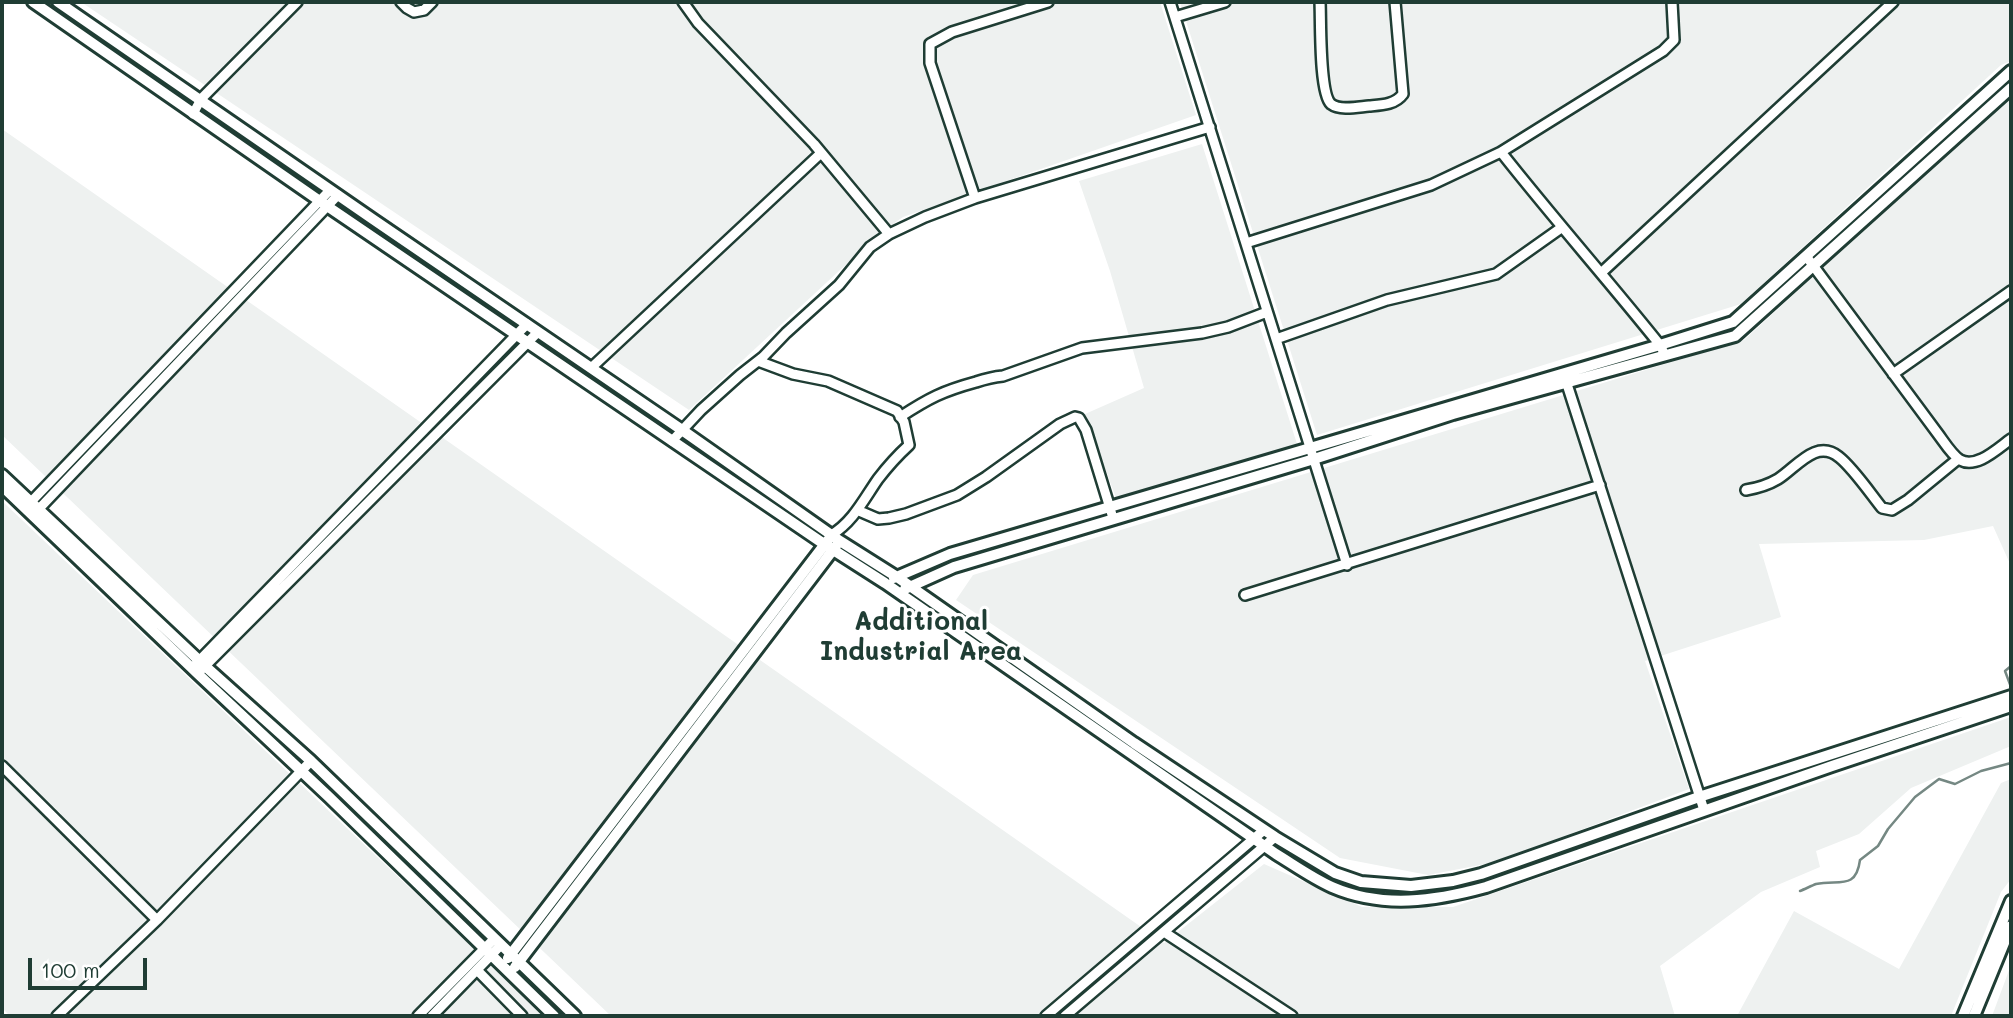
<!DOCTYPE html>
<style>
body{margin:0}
#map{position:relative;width:2013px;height:1018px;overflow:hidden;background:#fff;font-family:Mali,sans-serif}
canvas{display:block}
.frame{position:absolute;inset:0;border:4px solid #1f3d34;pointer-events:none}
.scale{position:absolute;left:28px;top:958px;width:119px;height:32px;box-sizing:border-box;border:4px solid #1f3d34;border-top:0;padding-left:9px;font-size:21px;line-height:24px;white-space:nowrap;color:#1f3d34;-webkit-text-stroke:5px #fff;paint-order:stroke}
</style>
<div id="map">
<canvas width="2013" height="1018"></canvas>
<div class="frame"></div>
<div class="scale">100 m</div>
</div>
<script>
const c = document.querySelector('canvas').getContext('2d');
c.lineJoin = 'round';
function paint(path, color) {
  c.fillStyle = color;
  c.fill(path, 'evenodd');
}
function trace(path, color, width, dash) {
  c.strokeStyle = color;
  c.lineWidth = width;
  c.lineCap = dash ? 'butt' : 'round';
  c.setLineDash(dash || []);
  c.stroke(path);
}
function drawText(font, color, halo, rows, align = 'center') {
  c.font = font + ' Mali,sans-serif';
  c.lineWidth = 6;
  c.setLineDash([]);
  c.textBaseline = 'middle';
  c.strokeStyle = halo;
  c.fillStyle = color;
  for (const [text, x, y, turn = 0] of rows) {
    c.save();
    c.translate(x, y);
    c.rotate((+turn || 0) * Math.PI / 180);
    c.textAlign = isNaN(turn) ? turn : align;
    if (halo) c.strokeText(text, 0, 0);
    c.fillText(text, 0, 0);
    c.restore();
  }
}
const built = new Path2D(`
 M81 2H1160L1196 115 903 217 880 233 689 410Z
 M1180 2H2011V61L2001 65 1741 304 1317 435Z
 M2011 99V566L1993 526 1924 540 1759 544 1781 617 1645 661 1689 789 1496 862 1428 875 1340 858 956 600 973 575 1744 340 2002 104Z
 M2 129 1164 943 1264 864 1362 907H1453L2011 717V746L1911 788 1859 834 1816 851 1820 867 1761 892 1660 966 1675 1016H611L2 435Z
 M1202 144 1297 444 1116 498 1085 414 1144 388 1110 271 1079 181Z
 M2 501 545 1016H10L2 1008Z
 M2011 779V879L2001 892 1951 1016H1737L1794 911 1899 969 2001 783Z
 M2011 965V1016H1992Z`);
const stream = new Path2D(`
 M2011 687 2005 671 2011 666
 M1800 891C1805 889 1811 886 1816 884 1838 879 1856 891 1860 860L1878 846 1888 829 1915 797 1939 779 1955 784 1981 771 2011 763`);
const minor = new Path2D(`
 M401 2 407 8 414 12 424 10 432 2
 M683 2 698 23 814 144 889 234
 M1170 2 1347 565
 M1320 2C1321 20 1319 93 1331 104 1340 111 1358 107 1369 106 1381 105 1395 105 1403 94L1395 2
 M1175 17 1225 2
 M193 114 201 99 297 2
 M975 198 930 63V44L952 32 1048 2
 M1246 243 1431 185 1501 152
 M1809 260 1938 434C1944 442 1952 455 1960 460 1977 469 1998 448 2011 439
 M1601 273 1893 2
 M1276 339 1387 300 1496 274 1561 228
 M1663 351 1660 345C1608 280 1553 218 1501 152L1663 51 1674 40 1672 2
 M758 361 793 374 828 381 897 411 904 422 909 445C897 456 888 466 878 479 864 499 853 522 831 535
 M591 368 821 153
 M1893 374 2011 291
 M1565 378 1704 810
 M900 417C929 398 943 391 976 382 985 379 992 377 1003 376L1082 348 1202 333 1228 327 1267 312
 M672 441 701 410 740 375 763 357 786 333 839 285 870 247 889 234 925 217 975 198 1210 127
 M1746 490C1758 488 1768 485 1778 479 1796 468 1816 438 1839 457 1853 468 1870 493 1882 508L1892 510 1908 500 1958 459
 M28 505 330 190
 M857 510 878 519 889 518 906 514 957 495 986 477 1060 424 1075 417 1079 418 1086 430 1113 518
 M35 513 338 195
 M1245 595 1600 485
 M195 665 527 324
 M201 670 538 332
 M2 766 157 920
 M1164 932 1292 1016
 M477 970 522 1016
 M57 1016 157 920 311 761
 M418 1016 494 939
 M432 1016 501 945
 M1046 1016 1264 830
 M1065 1016 1275 837`);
const tertiary = new Path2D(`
 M33 2 327 206 824 544 885 583 1276 854C1294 865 1312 878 1332 887 1383 909 1435 901 1486 887L1832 766 2011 706
 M58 2 374 220 682 430 840 541 897 577 1134 743 1275 837 1335 873 1361 882 1411 886 1453 881 1481 874 1699 797 2011 696
 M2 475 205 666 311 761 575 1016
 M2 486 198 674 329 797 554 1016
 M894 578 950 554 1660 345 1733 322 2011 71
 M905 589 954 567 1314 459 1453 414 1735 336 2011 88
 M508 958 828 540
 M515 967 836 546
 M1963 1016 2011 901
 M1974 1016 2011 926`);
const districtNames = [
 ["Additional",921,622],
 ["Industrial Area",921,652]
];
paint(built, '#eef1f0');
trace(stream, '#758883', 2.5);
trace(minor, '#1f3d34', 14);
trace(tertiary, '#1f3d34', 16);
trace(minor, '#fff', 9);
trace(tertiary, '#fff', 10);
drawText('bold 26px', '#1f3d34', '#fff', districtNames);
</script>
